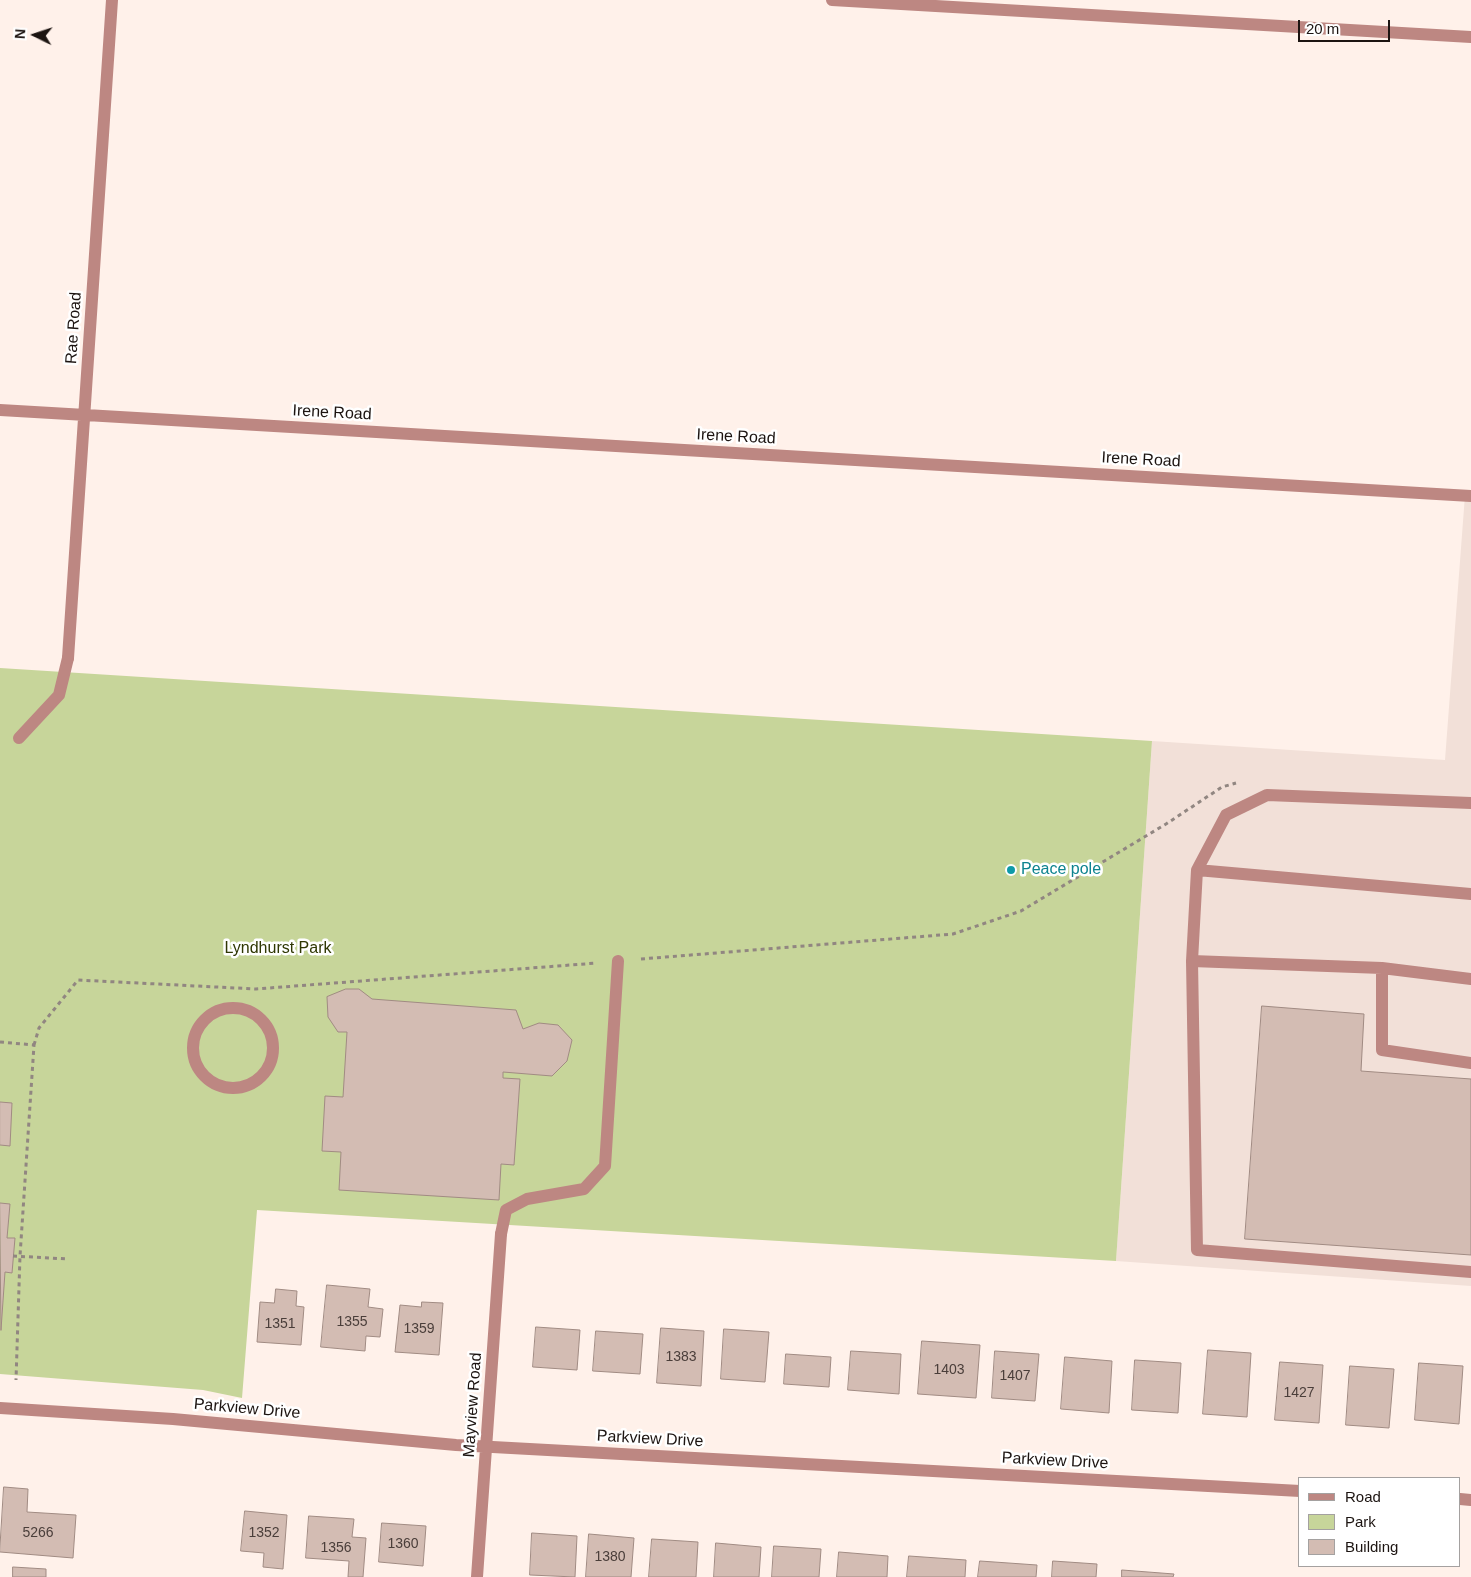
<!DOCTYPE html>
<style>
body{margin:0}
#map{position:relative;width:1471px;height:1577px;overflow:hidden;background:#fff1ea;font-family:Helvetica,sans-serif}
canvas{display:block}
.legend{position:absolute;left:1298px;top:1477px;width:162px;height:90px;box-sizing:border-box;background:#fff;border:1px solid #a4a1a0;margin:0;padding:6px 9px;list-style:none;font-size:15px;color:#1c1411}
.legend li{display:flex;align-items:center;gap:10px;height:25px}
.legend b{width:25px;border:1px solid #a4a1a0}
.north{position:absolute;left:10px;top:10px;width:50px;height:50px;-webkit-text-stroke:4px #fff;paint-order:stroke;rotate:274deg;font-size:14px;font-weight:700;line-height:20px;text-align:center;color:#1c1411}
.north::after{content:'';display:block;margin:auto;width:18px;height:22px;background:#1c1411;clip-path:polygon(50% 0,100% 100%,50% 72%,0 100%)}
.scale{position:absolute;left:1298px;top:20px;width:92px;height:22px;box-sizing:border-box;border:2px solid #1c1411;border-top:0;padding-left:6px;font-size:15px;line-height:18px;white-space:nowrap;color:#1c1411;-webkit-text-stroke:4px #fff;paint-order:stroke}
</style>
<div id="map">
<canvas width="1471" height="1577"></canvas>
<ul class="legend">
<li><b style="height:6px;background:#bd8782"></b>Road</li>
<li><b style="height:14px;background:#c7d59a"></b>Park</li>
<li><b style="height:14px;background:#d3bcb3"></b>Building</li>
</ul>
<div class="north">N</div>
<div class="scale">20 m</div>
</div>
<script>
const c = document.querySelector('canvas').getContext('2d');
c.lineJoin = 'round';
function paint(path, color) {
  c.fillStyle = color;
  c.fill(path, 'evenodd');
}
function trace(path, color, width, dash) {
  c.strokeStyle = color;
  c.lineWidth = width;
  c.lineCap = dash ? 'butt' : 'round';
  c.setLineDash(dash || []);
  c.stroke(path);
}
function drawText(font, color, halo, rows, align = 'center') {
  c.font = font + ' Helvetica,sans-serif';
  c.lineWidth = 5;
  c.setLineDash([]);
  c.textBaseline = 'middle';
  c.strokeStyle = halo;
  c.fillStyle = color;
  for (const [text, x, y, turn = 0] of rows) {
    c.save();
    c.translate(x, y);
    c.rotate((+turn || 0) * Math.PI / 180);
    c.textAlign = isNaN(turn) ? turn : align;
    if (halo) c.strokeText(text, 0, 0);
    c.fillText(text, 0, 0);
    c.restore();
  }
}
const built = new Path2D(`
 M1465 495 1471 496V1286L1116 1261 1152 741 1445 760Z`);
const green = new Path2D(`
 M0 668 1152 741 1116 1261 257 1210 242 1398 203 1390 0 1374Z`);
const building = new Path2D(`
 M346 989H359L372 999 516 1010 523 1029 539 1023 558 1025 572 1040 567 1061 552 1076 503 1072V1078L520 1079 514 1165 501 1164 499 1200 339 1190 341 1152 322 1151 325 1096 343 1097 347 1032H338L328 1017 327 997Z
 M1262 1006 1364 1014 1361 1071 1471 1079V1255L1245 1239Z
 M0 1102 12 1103 10 1146 0 1145Z
 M0 1203 10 1204 7 1238H15L12 1273 5 1272 1 1330Z
 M327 1285 370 1289 368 1307 383 1309 380 1337 366 1336 365 1351 321 1347Z
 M276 1289 297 1291 296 1306 304 1307 301 1345 257 1342 260 1302 274 1303Z
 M422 1302 443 1303 439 1355 395 1352 400 1305 421 1307Z
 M536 1327 580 1330 577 1370 533 1367Z
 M661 1328 704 1331 701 1386 657 1383Z
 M724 1329 769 1332 765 1382 721 1379Z
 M596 1331 643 1334 640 1374 593 1371Z
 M922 1341 980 1345 976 1398 918 1394Z
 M1208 1350 1251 1353 1247 1417 1203 1414Z
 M851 1351 901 1354 899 1394 848 1390Z
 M995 1351 1039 1354 1035 1401 992 1398Z
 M786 1354 831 1357 829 1387 784 1384Z
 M1065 1357 1112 1361 1109 1413 1061 1409Z
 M1135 1360 1181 1363 1178 1413 1132 1410Z
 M1280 1362 1323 1365 1319 1423 1275 1420Z
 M1419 1363 1463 1366 1459 1424 1415 1420Z
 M1350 1366 1394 1369 1389 1428 1346 1425Z
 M4 1487 28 1489 27 1512 76 1515 73 1558 0 1552Z
 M245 1511 287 1515 283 1569 263 1567 264 1553 241 1551Z
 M309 1516 354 1519 352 1537 366 1538 363 1577H348L349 1561 306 1558Z
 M382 1523 426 1526 423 1566 379 1562Z
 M532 1533 577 1536 575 1577 530 1575Z
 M589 1534 634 1538 631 1577H586Z
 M652 1539 698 1542 696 1577H649Z
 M716 1543 761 1547 759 1577H714Z
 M774 1546 821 1549 819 1577H772Z
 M839 1552 888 1556 887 1577H837Z
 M909 1556 966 1560 965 1577H907Z
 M980 1561 1037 1565 1036 1577H978Z
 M1053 1561 1097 1564 1096 1577H1052Z
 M13 1567 46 1569V1577H13Z
 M1122 1570 1174 1574 1173 1577H1122Z`);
const path = new Path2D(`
 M641 959 953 934 1021 911 1166 824 1222 787 1236 783
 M0 1042 34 1045 20 1256 16 1380
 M34 1045 39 1028 78 980 256 989 597 963
 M13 1256 68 1259`);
const service = new Path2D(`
 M19 738 59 695 68 658
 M1471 803 1267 795 1226 815 1197 870 1192 961 1197 1250 1471 1272
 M1197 870 1471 894
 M1192 961 1382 968
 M1471 979 1382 968V1050L1471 1063
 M193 1048a40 40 0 1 1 80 0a40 40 0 1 1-80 0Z
 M501 1234 506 1210 527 1199 584 1189 605 1166 618 961`);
const minor = new Path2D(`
 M832 0 1471 37
 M0 410 1471 496
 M68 658 112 0
 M0 1408 173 1419 456 1445 1300 1491
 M1460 1499 1471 1500
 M477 1577 501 1234`);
const markers = [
 [1011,870,5,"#0f9aa8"]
];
const numberNames = [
 ["1355",352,1322],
 ["1351",280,1324],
 ["1359",419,1329],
 ["1383",681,1357],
 ["1403",949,1370],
 ["1407",1015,1376],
 ["1427",1299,1393],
 ["5266",38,1533],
 ["1352",264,1533],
 ["1360",403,1544],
 ["1356",336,1548],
 ["1380",610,1557]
];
const streetNames = [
 ["Rae Road",74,328,-86],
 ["Irene Road",332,413,3],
 ["Irene Road",736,437,3],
 ["Irene Road",1141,460,3],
 ["Mayview Road",473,1405,-86],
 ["Parkview Drive",247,1409,5],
 ["Parkview Drive",650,1439,3],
 ["Parkview Drive",1055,1461,3]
];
const cultureNames = [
 ["Peace pole",1021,870]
];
const parkNames = [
 ["Lyndhurst Park",278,949]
];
paint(built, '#f2e0d8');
paint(green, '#c7d59a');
paint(building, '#d3bcb3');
trace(building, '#a18b83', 1);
trace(path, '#918681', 3, [4, 4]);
trace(service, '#bd8782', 12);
trace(minor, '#bd8782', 12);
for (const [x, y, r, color] of markers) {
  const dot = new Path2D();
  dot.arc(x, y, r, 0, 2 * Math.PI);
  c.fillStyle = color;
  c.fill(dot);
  trace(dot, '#fff', 2);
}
drawText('14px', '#4a3e3a', null, numberNames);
drawText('16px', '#1c1411', '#fff', streetNames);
drawText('16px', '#0d838f', '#fff', cultureNames, 'left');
drawText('16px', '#2f3703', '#fff', parkNames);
</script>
